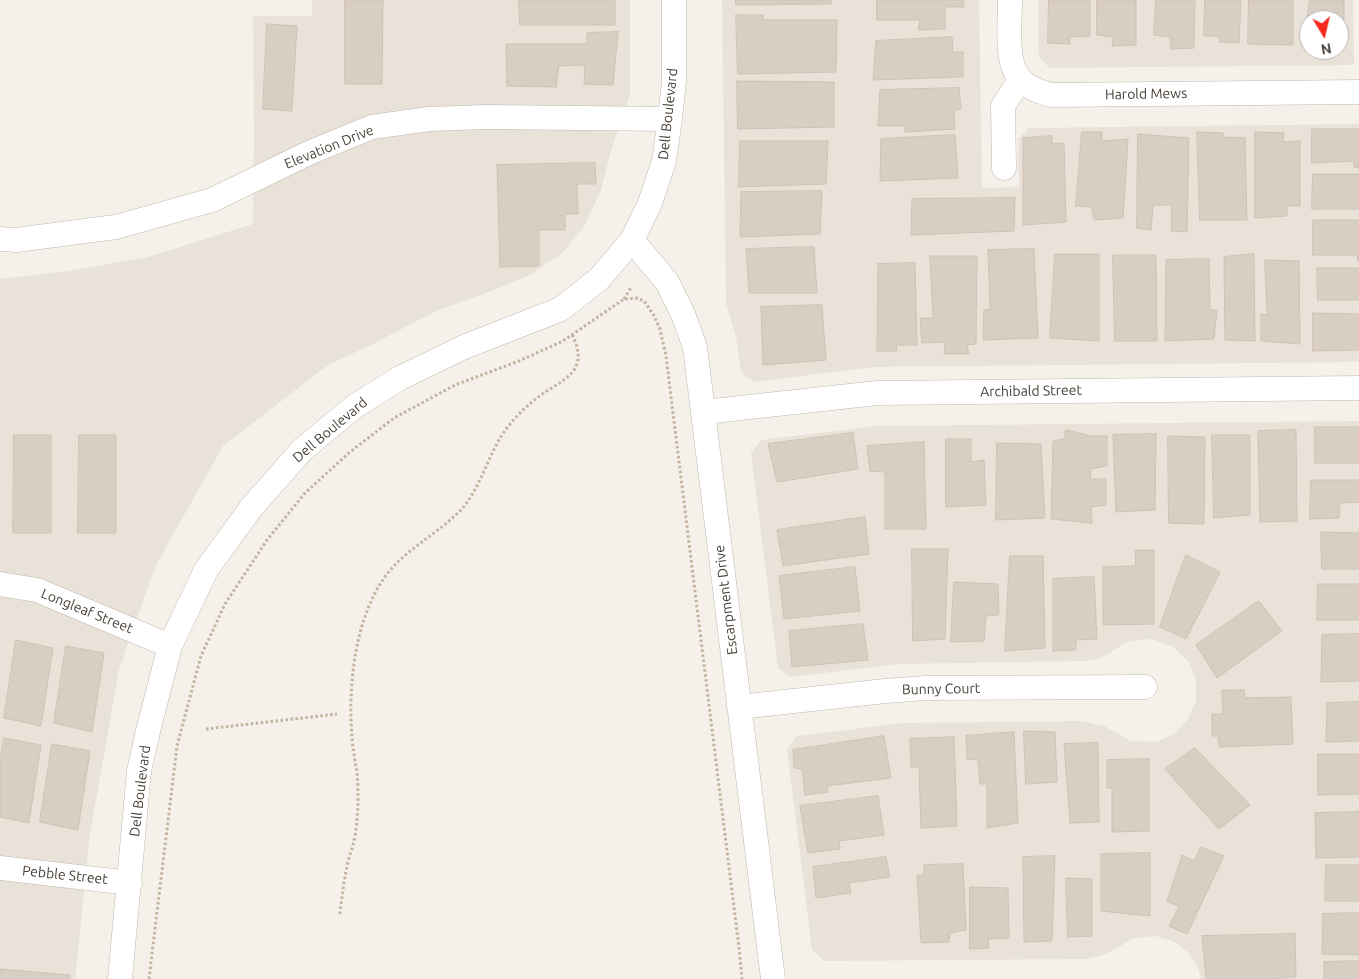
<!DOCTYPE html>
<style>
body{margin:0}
#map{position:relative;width:1359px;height:979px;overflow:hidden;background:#f5f1ea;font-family:Ubuntu,sans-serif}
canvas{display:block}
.north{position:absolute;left:1299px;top:10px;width:50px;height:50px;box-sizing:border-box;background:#fff;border:1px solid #b6b3af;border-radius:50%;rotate:171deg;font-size:14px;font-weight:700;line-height:20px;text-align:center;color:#494138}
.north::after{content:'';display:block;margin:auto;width:18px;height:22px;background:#f72a1f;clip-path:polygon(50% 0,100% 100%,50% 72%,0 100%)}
</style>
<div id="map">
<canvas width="1359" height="979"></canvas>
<div class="north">N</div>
</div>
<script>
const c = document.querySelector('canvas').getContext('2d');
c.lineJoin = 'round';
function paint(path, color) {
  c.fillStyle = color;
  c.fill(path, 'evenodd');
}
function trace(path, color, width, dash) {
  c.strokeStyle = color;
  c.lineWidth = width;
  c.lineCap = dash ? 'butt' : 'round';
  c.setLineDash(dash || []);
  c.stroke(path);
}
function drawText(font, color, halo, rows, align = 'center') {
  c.font = font + ' Ubuntu,sans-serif';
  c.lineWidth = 4;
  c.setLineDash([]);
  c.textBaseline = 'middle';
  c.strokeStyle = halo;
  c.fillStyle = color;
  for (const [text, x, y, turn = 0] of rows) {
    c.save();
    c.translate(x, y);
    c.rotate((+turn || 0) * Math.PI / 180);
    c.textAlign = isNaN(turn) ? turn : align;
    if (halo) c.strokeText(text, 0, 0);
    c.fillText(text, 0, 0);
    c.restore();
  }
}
const residential = new Path2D(`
 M312 0H630V94L610 154 601 190 584 227 561 254 530 275 486 293 436 311 373 344 328 365 223 446 155 567 119 670 90 834 75 979H0V279L68 271 148 257 253 224 254 141 253 16H312Z
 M722 0H979L982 188 1019 187 1018 139 1029 128 1359 124V362L874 367 754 382 741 372 736 337 726 303Z
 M1038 0H1353L1354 65 1050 68 1039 58ZM1309 20H1339V50H1309Z
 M1359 421V979H1201L1198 968 1189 953 1173 941 1155 936 1134 938 1106 954 1087 959 824 961 812 950 787 749 797 736 904 723 1081 721 1104 726 1131 741 1156 742 1174 734 1188 719 1196 701V680L1188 661 1173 647 1155 640 1144 639 1127 642 1101 658 1085 661 900 664 790 677 778 668 751 453 761 440 876 426Z`);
const building = new Path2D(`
 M345 0H383L382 84H345Z
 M519 0H615V25H520Z
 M736 0H831V4L736 5Z
 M877 0H963L964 7H945V29L918 30 920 20H877Z
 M1049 0H1090V36L1070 37V44L1048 43Z
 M1097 0H1136V45L1112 46 1113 37 1097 35Z
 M1156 0H1195L1194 48 1171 49 1170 37 1154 35Z
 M1205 0H1241L1239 43 1220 42 1218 36H1204Z
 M1249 0H1293V45L1248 44Z
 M1310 0H1344V40H1339V20H1309V28H1306Z
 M736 15H763V20H837L836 72 738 74Z
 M267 24 297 26 292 111 263 109Z
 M618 32 613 85 584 84 585 65 559 66 556 87 507 86 506 44H587V33Z
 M952 37 953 52H963V77L873 80 876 41Z
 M737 81 834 82V127L738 129Z
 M959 88 961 109 954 110 955 129 905 132 904 126H878L880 90Z
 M1312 129H1359V168L1354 167V161L1312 163Z
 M1082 132H1102V141L1128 139 1123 218 1094 220 1092 207 1076 206Z
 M1197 132 1223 133V137L1245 138 1247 220H1200Z
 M1255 132 1284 133 1283 142 1300 141V206H1287V216L1255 218Z
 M1138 134 1189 138 1187 232 1171 231 1172 205H1153L1151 230 1137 228Z
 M955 135 958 178 880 181 881 139Z
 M1052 136V144L1064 143 1066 222 1023 225V138Z
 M740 141H828L826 184 739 187Z
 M595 163 596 184H577L578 214H565V230H539V266L500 267 497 165Z
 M1313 174H1359V209H1312Z
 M822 191 820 234 740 237 741 192Z
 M1015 198 1014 231 911 235 912 199Z
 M1313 220H1359V261H1358L1357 255H1313Z
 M814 247 817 293H749L746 249Z
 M1034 249 1038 338 983 340 984 310 990 309 988 250Z
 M1055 254H1099V341L1050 338Z
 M1254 254 1255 341 1225 340 1224 257Z
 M1113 255H1156L1157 341H1115Z
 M930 256H977L976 344 967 345 969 354H944L945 342 922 343 920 318H933Z
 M1209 259 1210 310H1217L1214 339 1165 341 1166 260Z
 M1265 260 1299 261 1300 344 1261 341V314L1267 315Z
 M915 263 917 345H896L897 351H877L878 264Z
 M1317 268H1359V300H1318Z
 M822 305 826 360 763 365 761 307Z
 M1313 313 1359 314V350L1313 351Z
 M1315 427H1359V463H1315Z
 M1066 430 1091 436H1107V466L1091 469 1090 479H1106V505L1091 507 1092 523 1051 519 1053 441 1064 439Z
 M1296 430 1297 521 1260 522 1258 431Z
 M853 433 858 469 777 482 768 444Z
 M1156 434 1155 510 1116 512 1113 435Z
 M14 435H51V533H13Z
 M79 435H116V533H78Z
 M1212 435H1250V515L1214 518Z
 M1168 436 1205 437 1204 524 1169 523Z
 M946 439H971V462L984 460 986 505 946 507Z
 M924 442 926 529H885V472L870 471 867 446Z
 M997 443 1041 444 1045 518 996 520Z
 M1311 480H1359V502L1340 503 1339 518 1310 519Z
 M865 517 869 554 783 566 777 530Z
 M1321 532 1359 533V569H1322Z
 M912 549H948L945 639 913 641Z
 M1136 550H1154V624L1103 625V567L1135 566Z
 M1186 555 1220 572 1186 639 1160 627Z
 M1010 556H1043L1045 648 1005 651Z
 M855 567 860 611 784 619 779 576Z
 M1094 577 1097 639 1076 640V650L1053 651V579Z
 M954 582 998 584 999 615 986 616 984 641 951 642Z
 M1318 584H1359V620H1317Z
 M1259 601 1282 631 1217 678 1196 645Z
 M863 624 868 660 792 667 789 631Z
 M1359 634V681L1321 682 1322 635Z
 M16 640 53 648 41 726 4 718Z
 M66 646 104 653 92 732 54 723Z
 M1244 690 1245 698 1291 697 1293 744 1219 747 1218 736H1212V714H1223L1222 691Z
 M1359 702V741L1326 742 1327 703Z
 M1024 731 1055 732 1057 782 1026 784Z
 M1014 732 1018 823 987 828V784H980L978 760 967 759 966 736Z
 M884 736 891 778 827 786 828 792 805 795 802 769 794 768 793 750Z
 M954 737 957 826 921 828 919 767H911L910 739Z
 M4 738 41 745 29 823 0 817V761Z
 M1098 743 1099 822 1070 823 1064 744Z
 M52 744 90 751 78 830 40 822Z
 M1195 748 1250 805 1219 829 1165 769Z
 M1318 754H1359V794L1318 795Z
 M1149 759V831L1112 832V788H1107V760Z
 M878 796 884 835 839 841 840 849 808 853 800 806Z
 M1359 812V857L1316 858 1315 813Z
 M1201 847 1224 856 1187 934 1169 926 1179 907 1167 901 1182 855 1194 861Z
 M1150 853V916L1101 911V854Z
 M1055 856 1052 941 1024 942 1023 857Z
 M886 857 890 877 849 883 851 893 816 898 813 867Z
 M963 864 966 930 950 933 949 942 921 943 917 875H924V865Z
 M1326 865H1359V901H1325Z
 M1066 878 1092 879V936L1068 937Z
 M970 887 1008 888 1009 938 988 939 989 948 970 949Z
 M1359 913V955L1322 954 1323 914Z
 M1295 934 1296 977 1269 979H1206L1202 936Z
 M1359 961V979H1324V962Z
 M1 969 70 975 69 979H0Z`);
const path = new Path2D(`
 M624 299 632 286
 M206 729 337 714
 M340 914C342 896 344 879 348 862 350 854 353 847 354 840 357 829 357 817 358 806 358 795 358 783 357 772 355 761 353 750 352 738 348 687 354 622 384 578 404 550 436 535 460 511 481 488 487 457 504 432 514 418 527 405 541 395 552 387 566 381 574 370 582 358 577 345 572 334
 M149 979 177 746 201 656 225 604 267 540 305 493 350 452 394 418 455 385 519 361 563 341 624 299 637 298 644 301 653 314 660 329 666 356 739 948 742 979`);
const minor = new Path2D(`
 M1010 0C1010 22 1005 63 1020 79 1028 88 1040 92 1051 95L1359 92
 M1004 168 1003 106 1020 80
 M0 239 16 240 116 227 212 200 311 152 372 127 429 119 486 117 670 119
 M632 240 667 282 683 314 695 347 773 979
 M704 412 877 393 1359 388
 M0 584 37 590 170 646
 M739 707 885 691 926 688 1145 687
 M0 868 130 883
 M120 979 139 771 149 727 170 646 206 570 251 508 302 450 355 406 400 378 464 347 561 309 599 279 632 240 650 203 664 161 670 119 674 81V0`);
const streetNames = [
 ["Harold Mews",1146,94,-1],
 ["Dell Boulevard",668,114,-84],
 ["Elevation Drive",329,147,-22],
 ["Archibald Street",1031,391,-1],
 ["Dell Boulevard",330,430,-40],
 ["Escarpment Drive",726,600,-97],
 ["Longleaf Street",87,611,22],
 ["Bunny Court",941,689,-1],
 ["Dell Boulevard",140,791,-83],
 ["Pebble Street",65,875,6]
];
paint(residential, '#e9e2d8');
paint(building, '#d9cec3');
trace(building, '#d1c2b3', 1);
trace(minor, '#c0b7ad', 25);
trace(path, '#c2b29e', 3, [2.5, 2.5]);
trace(minor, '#fff', 24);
drawText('14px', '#494138', '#fff', streetNames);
</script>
